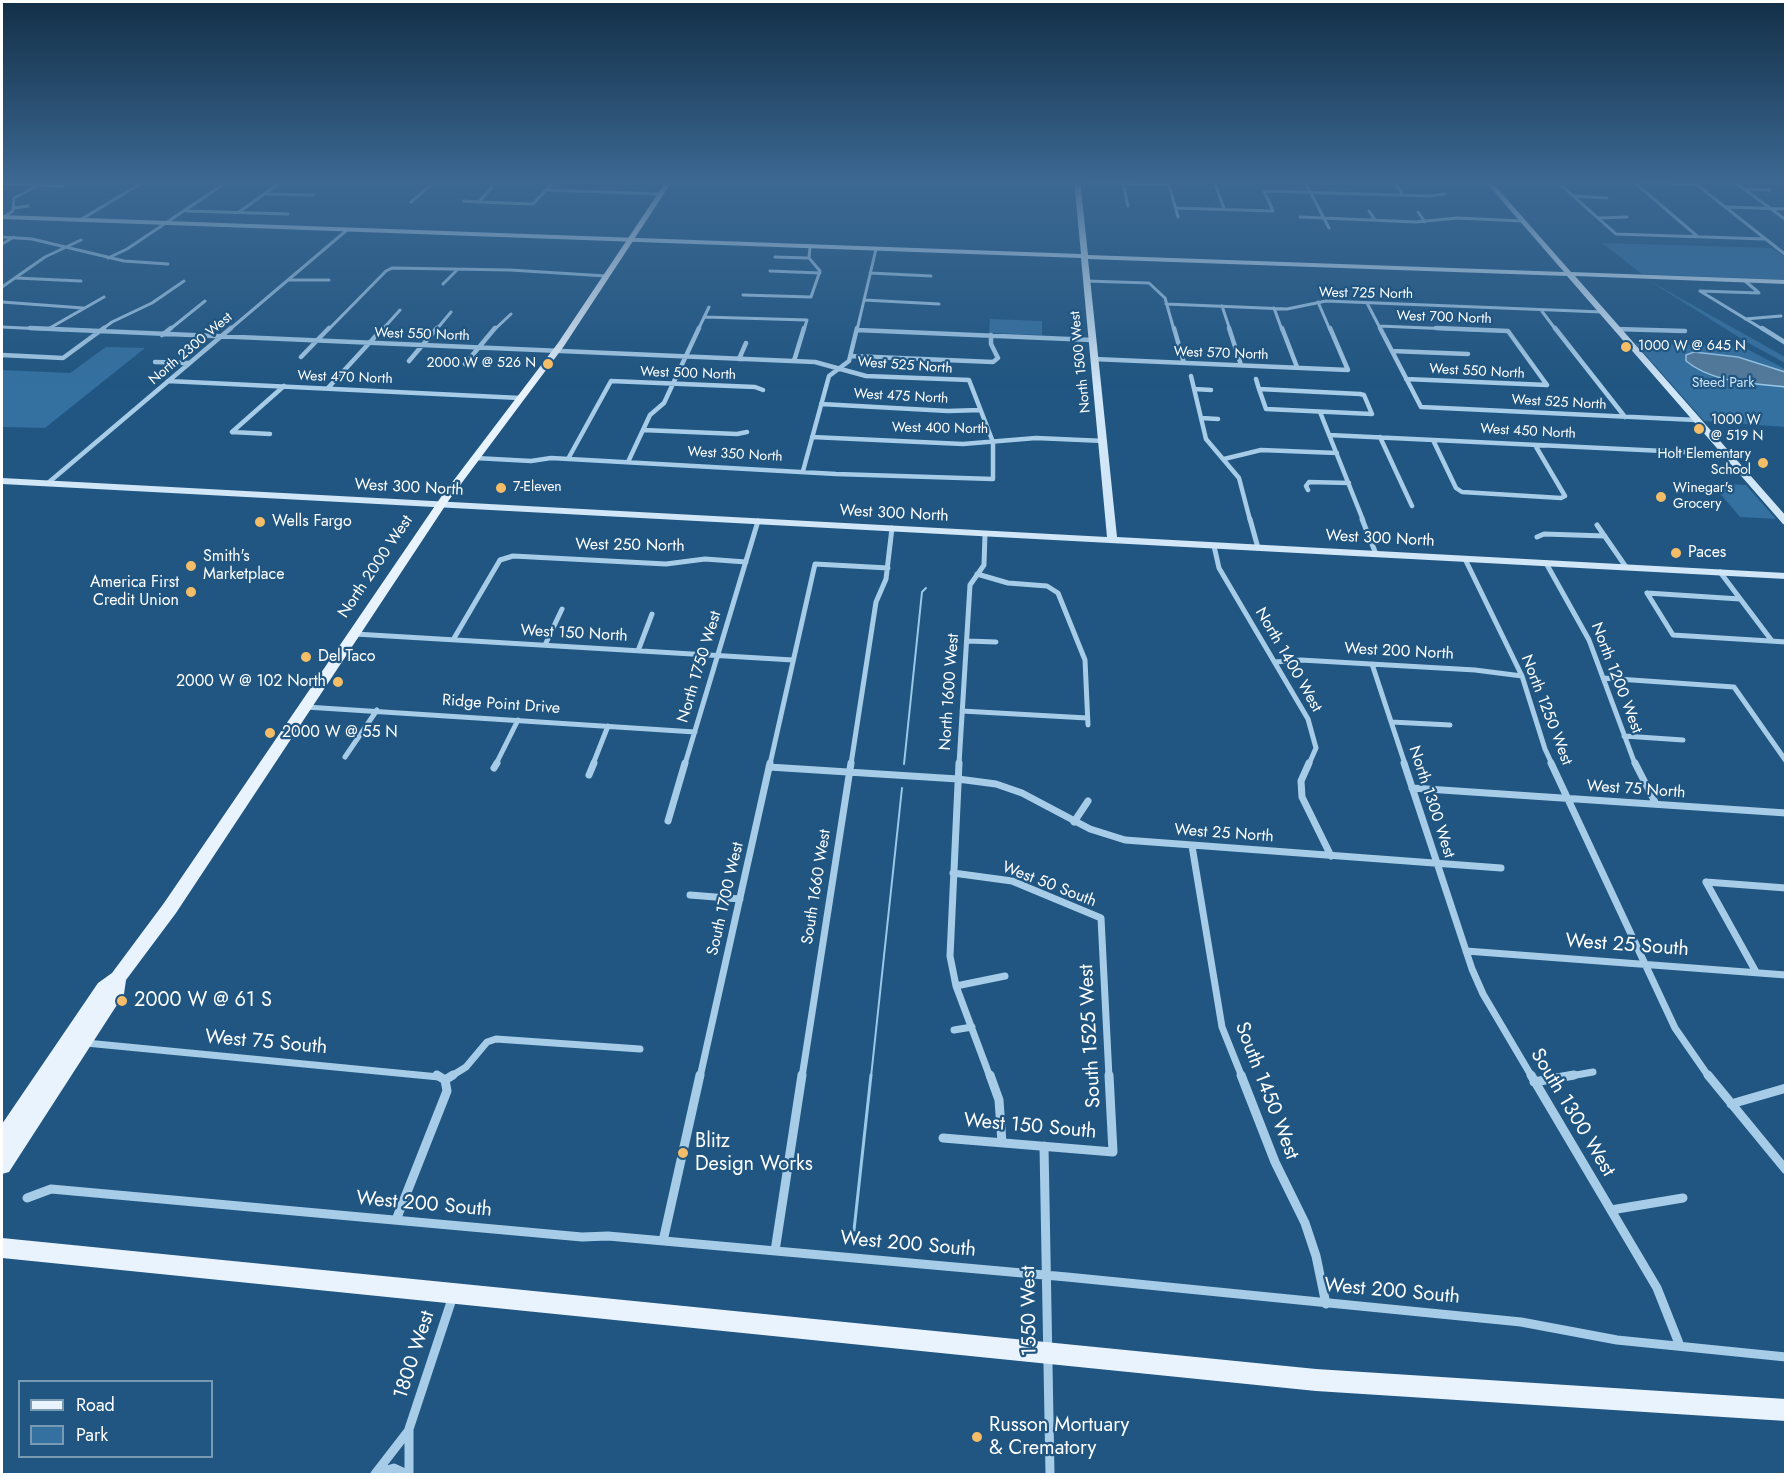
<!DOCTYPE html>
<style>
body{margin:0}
#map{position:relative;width:1787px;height:1476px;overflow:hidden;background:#205681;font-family:Jost,sans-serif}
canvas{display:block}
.frame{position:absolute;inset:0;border:3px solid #fff;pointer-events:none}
.legend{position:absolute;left:18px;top:1380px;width:195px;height:78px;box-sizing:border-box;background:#205681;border:2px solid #799ab3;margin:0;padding:8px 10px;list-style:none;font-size:18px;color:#fff}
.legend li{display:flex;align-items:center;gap:12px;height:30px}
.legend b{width:30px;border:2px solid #799ab3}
</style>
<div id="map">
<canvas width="1787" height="1476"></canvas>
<div class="frame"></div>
<ul class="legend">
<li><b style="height:8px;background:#e9f3fe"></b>Road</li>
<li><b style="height:16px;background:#3470a0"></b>Park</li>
</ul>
</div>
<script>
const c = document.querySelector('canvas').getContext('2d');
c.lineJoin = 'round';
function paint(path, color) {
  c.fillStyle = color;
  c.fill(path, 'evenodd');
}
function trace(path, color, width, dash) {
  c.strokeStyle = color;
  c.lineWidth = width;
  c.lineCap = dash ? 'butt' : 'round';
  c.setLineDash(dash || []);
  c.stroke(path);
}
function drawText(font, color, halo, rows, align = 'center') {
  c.font = font + ' Jost,sans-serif';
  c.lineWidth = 4.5;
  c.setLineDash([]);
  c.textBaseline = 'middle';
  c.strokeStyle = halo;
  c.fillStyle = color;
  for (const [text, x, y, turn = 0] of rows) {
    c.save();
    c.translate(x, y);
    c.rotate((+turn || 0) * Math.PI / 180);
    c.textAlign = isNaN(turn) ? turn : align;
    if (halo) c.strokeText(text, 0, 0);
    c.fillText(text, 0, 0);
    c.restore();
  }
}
const green = new Path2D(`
 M1602 243 1773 248 1785 258V280L1642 274Z
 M1648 280 1785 357V363L1745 341Z
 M990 319 1042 321V335L989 333Z
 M1635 343 1743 347 1785 369V427L1704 421Z
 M106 347 145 348 45 428 2 427V370L70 373Z
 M1711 483 1746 485 1776 519 1740 517Z`);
const water = new Path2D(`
 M1694 352 1738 357 1782 371 1785 372V387C1751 383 1713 383 1686 361V355Z`);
const streamFar1 = new Path2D(`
 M904 764 922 592 926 588
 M871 1077 902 788`);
const stream = new Path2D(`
 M854 1230 871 1075`);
const streetFar4 = new Path2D(`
 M409 180 494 181
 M1304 180 1329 228
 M1393 180 1403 195
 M1555 180 1616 234 1765 239
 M1593 180 1697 185
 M1691 180 1786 255
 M1732 180 1786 220
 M1078 182 1169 185 1178 217
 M1634 182 1697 236
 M1123 183 1128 206
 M2 184 63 186
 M1216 186 1224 209
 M1745 189 1770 190
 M545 190 661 194
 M266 194 314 195
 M1574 196 1607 198
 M464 201 479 202 491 188 494 180
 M411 202 436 181
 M479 202 533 204 555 180
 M1726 207 1786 209
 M14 208 28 206
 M1176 208 1273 211 1264 191 1429 196 1445 194
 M187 211 288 214
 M1369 211 1375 220
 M239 212 284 180
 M1418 212 1425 222
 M1300 217 1416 222 1457 218 1522 221
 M2 218 13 211 14 198 37 186
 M1599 218 1627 217
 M80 220 147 180
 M2 237 32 239 124 261 168 264
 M2 244 14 237
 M775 257 807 258
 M108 258 127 249 230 180
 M770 271 820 273
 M870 273 931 276
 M16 278 81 281
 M288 280H329
 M1086 281 1149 283 1165 298 1174 330
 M1745 281 1758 292
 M443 284 457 270
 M2 287 45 257 81 240
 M1700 291 1764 330
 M1700 291 1759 293
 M743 295 811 297 820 271 809 258 810 247
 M864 300 939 304
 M2 302 83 308
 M1318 302 1330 330
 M1367 303 1381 330
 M1166 304 1287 309 1326 301 1602 312
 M1222 306 1230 330
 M1274 308 1282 330
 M1541 310 1556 330
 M704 317 807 320 804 330
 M1745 319 1781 316
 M1379 326 1475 330
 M2 327 65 330
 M48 329 104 297
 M1616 329 1641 330
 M101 330 112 322 152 303 184 281
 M169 330 205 301
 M229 330 347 230
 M328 330 386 271 392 268 510 270 606 276
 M382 330 400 310
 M436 330 451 312
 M494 330 511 314
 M698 330 709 307
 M857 330 876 249`);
const streetFar3 = new Path2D(`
 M30 328 815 362 866 376 969 380 993 442V479L836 474 551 458 531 461 475 458
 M1174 328 1184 363
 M1229 328 1241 365
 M1282 328 1297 367
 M1380 328 1421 407 1696 420
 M1436 328 1508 331 1547 385
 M1555 328 1625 417
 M1762 328 1786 343
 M1616 329 1685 331
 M857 330 1092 340
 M162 335 171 328
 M1392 351 1468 354
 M2 355 63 358 104 328
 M851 356 993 362 998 358 991 344V335
 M301 357 329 328
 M739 359 746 343
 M1094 359 1348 370 1330 328
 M409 361 437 328
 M794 361 804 328
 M155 362 189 363
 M465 364 495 328
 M1191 376 1206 439 1239 478 1250 520
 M1256 379 1259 389
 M1406 379 1547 385
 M168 381 520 398
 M328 388 383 328
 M1194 389 1211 390
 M1259 389 1360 394 1364 395 1372 414 1266 409Z
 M821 404 948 411 980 410
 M1320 412 1363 520
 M1201 418 1218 419
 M643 430 737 434 747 432
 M232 432 284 386
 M232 432 270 434
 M1329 435 1726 454
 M812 437 963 444 1036 438 1104 441
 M1380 437 1412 506
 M1433 440 1456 488 1462 492 1561 498 1565 496 1535 445
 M568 459 611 381 755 387 763 390
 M1224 459 1261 450 1337 453
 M628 462 650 415 664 403 699 328
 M803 471 829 376 849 361 857 328
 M48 483 231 328
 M1308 490 1306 486 1309 482 1349 483`);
const streetFar2 = new Path2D(`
 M1250 519 1258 548
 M1362 519 1376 554
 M1597 525 1626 567
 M1537 537 1544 534 1605 536
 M1214 546 1219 568 1308 719 1316 748 1309 764
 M1465 559 1522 676 1545 749 1552 764
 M1546 563 1589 640 1635 764
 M1720 572 1772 641
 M977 574 1008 583 1047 586 1058 593 1085 660 1088 725
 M1647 593 1673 635 1786 642
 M1647 593 1740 599
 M355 634 793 660
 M453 640 500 560 513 556 666 564 705 559 746 562
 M967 641 996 642
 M545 645 562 609
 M638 651 652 614
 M1275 662 1301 660 1475 670 1522 676
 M1372 664 1405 764
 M1603 678 1734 687 1786 761
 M306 707 695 732
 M962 711 1087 718
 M1391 722 1450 725
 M1624 736 1683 740
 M345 757 377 710
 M496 764 518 720
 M593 764 608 726
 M685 764 758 521
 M770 764 815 564 888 568
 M851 764 876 602 886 579 892 528
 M959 764 970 585 984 565 985 534`);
const streetFar1 = new Path2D(`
 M959 763 950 956 956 986 990 1077
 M1309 763 1301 781 1302 797 1331 856
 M1404 763 1472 969 1483 994 1532 1077
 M1551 763 1675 1028 1709 1077
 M1635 763 1656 804
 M769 767 958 779 996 784 1022 793 1090 829 1125 840 1501 868
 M494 768 497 763
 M589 775 594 763
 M1412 788 1786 813
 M668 821 685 763
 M1074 822 1088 801
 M1192 846 1222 1027 1242 1077
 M953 873 1012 881 1101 918 1109 1077
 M1706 882 1756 972
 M1706 882 1786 888
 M690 895 740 899
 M1466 951 1786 975
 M956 986 1005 976
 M954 1030 972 1027
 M86 1043 439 1077
 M450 1077 466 1067 487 1042 496 1039 640 1049
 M700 1077 770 763
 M802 1077 851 763
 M1565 1077 1593 1072`);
const street = new Path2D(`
 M437 1075 445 1080
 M990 1075 999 1100 1002 1143
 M1241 1075 1275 1162 1305 1223 1316 1256 1326 1304
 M1531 1075 1657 1288 1680 1346
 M1708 1075 1786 1170
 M445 1080 453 1075
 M1534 1082 1574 1075
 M1731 1104 1786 1088
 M943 1138 1113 1152 1109 1075
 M1044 1146 1050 1474
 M27 1198 51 1189 582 1237 608 1236 1067 1277 1521 1322 1617 1340 1786 1357
 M1611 1210 1683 1198
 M396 1220 447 1091 445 1080
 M663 1241 700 1075
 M775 1251 802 1075
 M377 1473 394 1468 407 1474
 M375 1474 409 1430
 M409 1474V1429L453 1296`);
const secondary = new Path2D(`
 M1074 180H1080L1088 255 1564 272 1484 180H1490L1571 272 1786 280V284L1575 276 1786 516V525L1783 524 1567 276 1088 259 1117 537 1786 573V579L2 484V478L1107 537 1081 258 2 219V215L1081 254Z`);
const primary = new Path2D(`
 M667 180H673L564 346 449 500 176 913 126 980 124 994 9 1172 2 1174V1124L98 983 112 973 164 903 441 497 558 343Z
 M2 1238 1316 1369 1786 1399V1421L1316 1391 2 1258Z`);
const markers = [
 [1626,347,6,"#f5bd68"],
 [548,364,6,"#f5bd68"],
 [1699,429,6,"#f5bd68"],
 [1763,463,6,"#f5bd68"],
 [501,488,6,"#f5bd68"],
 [1661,497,6,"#f5bd68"],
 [260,522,6,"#f5bd68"],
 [1676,553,6,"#f5bd68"],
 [191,566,6,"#f5bd68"],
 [191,592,6,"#f5bd68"],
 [306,657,6,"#f5bd68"],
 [338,682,6,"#f5bd68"],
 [270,733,6,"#f5bd68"],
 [122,1001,6,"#f5bd68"],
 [683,1153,6,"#f5bd68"],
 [977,1437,6,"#f5bd68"]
];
const farStreetnames = [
 ["West 725 North",1366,294,1],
 ["West 700 North",1444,318,2],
 ["West 550 North",422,335,2],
 ["North 2300 West",191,349,-40],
 ["West 570 North",1221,354,2],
 ["North 1500 West",1081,362,-96],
 ["West 525 North",905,366,4],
 ["West 550 North",1477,372,3],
 ["West 500 North",688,374,2],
 ["West 470 North",345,378,2],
 ["West 475 North",901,397,3],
 ["West 525 North",1559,403,3],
 ["West 400 North",940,429,1],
 ["West 450 North",1528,432,3],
 ["West 350 North",735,455,3]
];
const farPoinames = [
 ["1000 W @ 645 N",1638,347],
 ["2000 W @ 526 N",536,364,"right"],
 ["1000 W",1711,421],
 ["@ 519 N",1711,437],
 ["Holt Elementary",1751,455,"right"],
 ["School",1751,471,"right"],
 ["7-Eleven",513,488],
 ["Winegar's",1673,489],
 ["Grocery",1673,505]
];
const farParknames = [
 ["Steed Park",1723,384]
];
const streetNames = [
 ["West 300 North",409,488,3],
 ["West 300 North",894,514,3],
 ["West 300 North",1380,539,3],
 ["West 250 North",630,546,1],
 ["North 2000 West",376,567,-56],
 ["West 150 North",574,634,3],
 ["West 200 North",1399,652,3],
 ["North 1400 West",1288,660,60],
 ["North 1750 West",700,667,-73],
 ["North 1200 West",1616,678,69],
 ["North 1600 West",950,692,-86],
 ["Ridge Point Drive",501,705,4],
 ["North 1250 West",1546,710,69],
 ["West 75 North",1636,790,4],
 ["North 1300 West",1431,802,72],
 ["West 25 North",1224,834,4],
 ["West 50 South",1049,885,21],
 ["South 1660 West",817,887,-81],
 ["South 1700 West",726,899,-77]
];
const poiNames = [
 ["Wells Fargo",272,522],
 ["Paces",1688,553],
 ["Smith's",203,557],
 ["Marketplace",203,575],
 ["America First",179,583,"right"],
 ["Credit Union",179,601,"right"],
 ["Del Taco",318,657],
 ["2000 W @ 102 North",326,682,"right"],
 ["2000 W @ 55 N",282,733]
];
const nearStreetnames = [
 ["West 25 South",1627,946,4],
 ["South 1525 West",1091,1036,-93],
 ["West 75 South",266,1043,5],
 ["South 1450 West",1266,1091,69],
 ["South 1300 West",1572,1113,59],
 ["West 150 South",1030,1127,5],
 ["West 200 South",424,1205,5],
 ["West 200 South",908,1245,5],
 ["West 200 South",1392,1292,5],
 ["1550 West",1030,1311,-91],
 ["1800 West",415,1355,-72]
];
const nearPoinames = [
 ["2000 W @ 61 S",134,1001],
 ["Blitz",695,1142],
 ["Design Works",695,1165],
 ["Russon Mortuary",989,1426],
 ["& Crematory",989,1449]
];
paint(green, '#3470a0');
paint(water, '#547a9a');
trace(water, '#9ac8e9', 1.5);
trace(streamFar1, '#9ac8e9', 2);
trace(stream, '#9ac8e9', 3);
trace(streetFar4, '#a7cce8', 3);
trace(streetFar3, '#a7cce8', 4.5);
trace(streetFar2, '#a7cce8', 5);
trace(streetFar1, '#a7cce8', 7);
trace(street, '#a7cce8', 9);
paint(secondary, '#d1e6f7');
paint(primary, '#e9f3fe');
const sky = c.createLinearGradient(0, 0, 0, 387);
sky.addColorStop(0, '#122f47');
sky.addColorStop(0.47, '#3c6892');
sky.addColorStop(1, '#3c689200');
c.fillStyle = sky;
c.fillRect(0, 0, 1787, 387);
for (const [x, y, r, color] of markers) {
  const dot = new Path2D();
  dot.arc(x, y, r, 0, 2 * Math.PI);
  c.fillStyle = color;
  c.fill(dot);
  trace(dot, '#205681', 2);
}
drawText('14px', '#fff', '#205681', farStreetnames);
drawText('14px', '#fff', '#205681', farPoinames, 'left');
drawText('14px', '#cbe3f6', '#205681', farParknames);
drawText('16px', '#fff', '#205681', streetNames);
drawText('16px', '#fff', '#205681', poiNames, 'left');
drawText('20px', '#fff', '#205681', nearStreetnames);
drawText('20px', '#fff', '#205681', nearPoinames, 'left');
</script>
